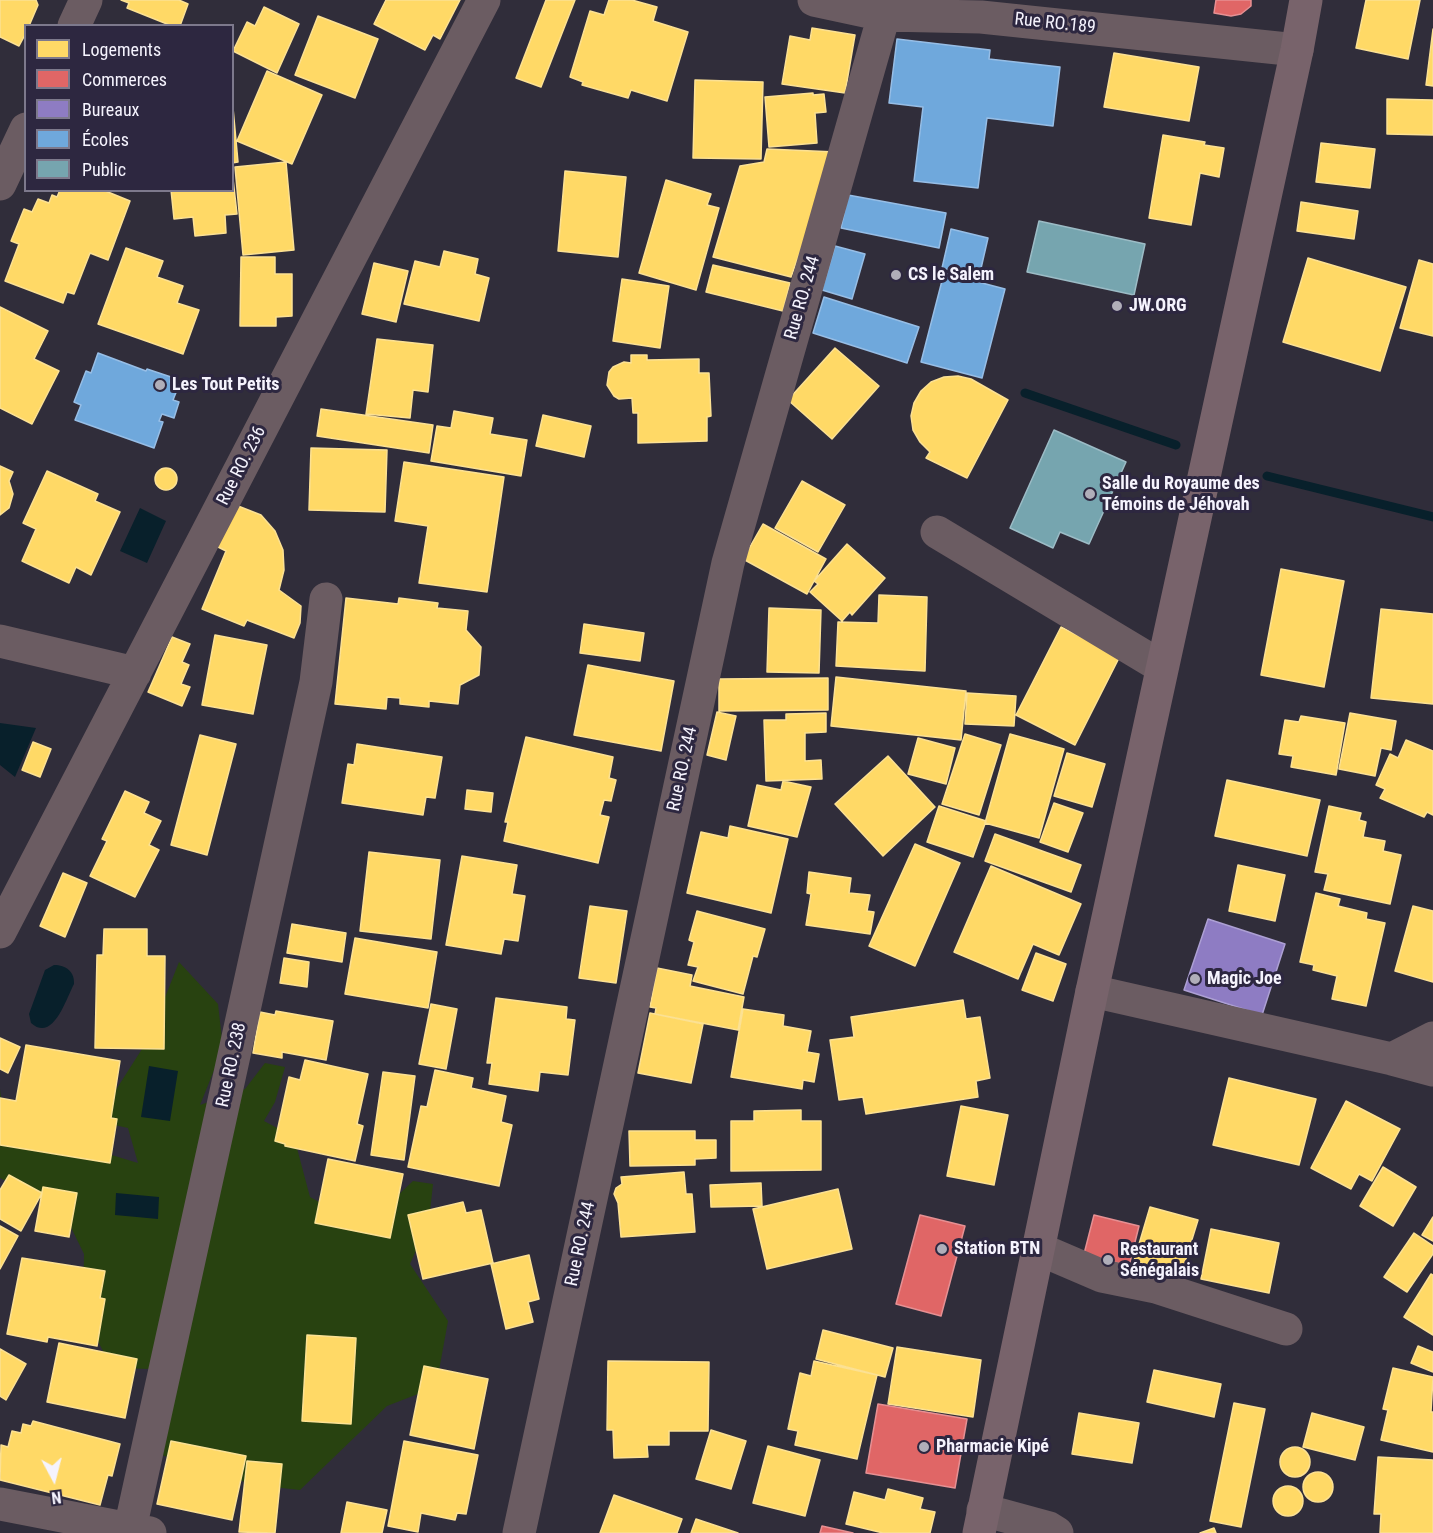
<!DOCTYPE html>
<meta charset="utf-8">
<style>
body{margin:0}
#map{position:relative;width:1433px;height:1533px;overflow:hidden;background:#302d3a;font-family:"Roboto Condensed",sans-serif}
canvas{display:block}
.legend{position:absolute;left:24px;top:24px;width:210px;height:168px;box-sizing:border-box;background:#2d2740;border:2px solid #7d798c;margin:0;padding:8px 10px;list-style:none;font-size:18px;color:#f5f3fd}
.legend li{display:flex;align-items:center;gap:12px;height:30px}
.legend b{width:30px;border:2px solid #7d798c}
.north{position:absolute;left:24px;top:1449px;width:60px;height:60px;-webkit-text-stroke:4px #2d2740;paint-order:stroke;rotate:173deg;font-size:16px;font-weight:700;line-height:24px;text-align:center;color:#f5f3fd}
.north::after{content:'';display:block;margin:auto;width:21px;height:27px;background:#f5f3fd;clip-path:polygon(50% 0,100% 100%,50% 72%,0 100%)}
</style>
<div id="map">
<canvas width="1433" height="1533"></canvas>
<ul class="legend">
<li><b style="height:16px;background:#ffd966"></b>Logements</li>
<li><b style="height:16px;background:#e06666"></b>Commerces</li>
<li><b style="height:16px;background:#8e7cc3"></b>Bureaux</li>
<li><b style="height:16px;background:#6fa8dc"></b>Écoles</li>
<li><b style="height:16px;background:#76a5af"></b>Public</li>
</ul>
<div class="north">N</div>
</div>
<script>
const c = document.querySelector('canvas').getContext('2d');
c.lineJoin = 'round';
function paint(path, color) {
  c.fillStyle = color;
  c.fill(path, 'evenodd');
}
function trace(path, color, width, dash) {
  c.strokeStyle = color;
  c.lineWidth = width;
  c.lineCap = dash ? 'butt' : 'round';
  c.setLineDash(dash || []);
  c.stroke(path);
}
function drawText(font, color, halo, rows, align = 'center') {
  c.font = font + ' "Roboto Condensed",sans-serif';
  c.lineWidth = 6;
  c.setLineDash([]);
  c.textBaseline = 'middle';
  c.strokeStyle = halo;
  c.fillStyle = color;
  for (const [text, x, y, turn = 0] of rows) {
    c.save();
    c.translate(x, y);
    c.rotate((+turn || 0) * Math.PI / 180);
    c.textAlign = isNaN(turn) ? turn : align;
    if (halo) c.strokeText(text, 0, 0);
    c.fillText(text, 0, 0);
    c.restore();
  }
}
const green = new Path2D(`
 M179 962 218 1004 223 1048 200 1105 245 1089 265 1063 285 1067 275 1102 264 1121 294 1137 310 1197 345 1216H376L413 1181 433 1184 429 1221 410 1264 448 1321 436 1387 387 1406 300 1490 263 1486 211 1474 157 1453 151 1369 112 1368 83 1313 84 1254 63 1211 0 1178V1089L5 1132 95 1150 138 1163 128 1128 96 1121 149 1038Z`);
const water = new Path2D(`
 M140 508 166 521 147 563 120 551Z
 M0 723 36 728 15 777 0 765Z
 M54 965C66 965 75 972 74 984 66 999 53 1043 31 1023L29 1014 45 970Z
 M149 1066 178 1071 170 1121 141 1117Z
 M116 1193 159 1197 158 1219 115 1215Z`);
const homes = new Path2D(`
 M0 0H36L38 5 29 26H26V33L19 46 0 37Z
 M121 0H179L188 4 180 26H172L127 8 129 3Z
 M386 0H460L440 39 433 35 425 50 374 24Z
 M546 0H575L541 87 516 78Z
 M609 0H632L657 7 653 21 688 32 667 101 631 90 628 98 582 85 583 82 570 77 590 11 604 15Z
 M1366 0H1420L1408 59 1356 48Z
 M264 7 299 24 277 73 233 51 247 22 255 26Z
 M318 16 378 39 355 98 295 75Z
 M812 28 855 35 845 93 782 84 790 36 810 40Z
 M1433 29V86L1426 85Z
 M1114 53 1199 67 1189 121 1104 107Z
 M267 71 322 95 292 164 237 141Z
 M695 80 763 82 761 159 693 158Z
 M813 93V95L824 94 826 112 815 113 817 143 769 147 765 97Z
 M232 97 238 162 232 163Z
 M1387 99 1433 100V135L1387 134Z
 M1163 135 1205 142 1204 145 1224 148 1219 177 1200 173 1191 225 1149 218Z
 M1321 143 1375 149 1370 188 1316 182Z
 M767 149 836 152 791 277 713 257 740 166 764 162Z
 M286 162 294 250 243 255 235 167Z
 M232 170 237 214 225 215 226 233 195 236 193 217 174 219 171 190H232Z
 M565 171 626 177 618 257 558 251Z
 M666 180 711 194 707 205 719 208 696 290 639 273Z
 M60 190H103L130 201 108 260 90 253 74 294 67 292 63 303 5 281 19 244 11 241 24 209 32 212 38 199 49 203 52 195 57 197Z
 M1301 202 1358 211 1354 239 1297 231Z
 M126 248 163 261 157 277 183 286 177 303 199 310 183 354 98 324Z
 M444 251 478 259 475 274 489 278 479 321 404 304 415 261 440 267Z
 M241 257H275V274H292V316L276 317V326H240Z
 M1308 258 1406 287 1380 371 1283 342Z
 M1419 260 1433 264V336L1400 328Z
 M374 263 408 271 396 322 362 314Z
 M713 265 790 283 783 311 706 292Z
 M622 279 669 286 660 348 613 341Z
 M0 307 48 331 34 359 59 371 32 424 0 408Z
 M377 339 433 345 428 392 413 390 410 418 366 414Z
 M835 348 879 386 832 439 788 400Z
 M631 355H647V360L699 359V373H709L711 416 707 417V441L638 443V413H633L632 398 619 399 614 396 607 385 609 372 613 367 624 362 631 363Z
 M958 376 971 379 1008 400 967 478 926 458 930 452 920 442 913 430 911 416 914 403 921 391 931 382 944 377Z
 M321 409 433 425 429 453 317 436Z
 M454 411 493 418 490 434 527 440 521 476 431 461 437 426 451 428Z
 M543 415 591 426 584 457 536 446Z
 M311 448 387 450 385 512 309 510Z
 M404 462 504 477 487 592 419 583 428 526 395 521Z
 M0 466 13 472 9 481 13 494 9 508 0 515Z
 M155 479a11 11 0 1 1 22 0a11 11 0 1 1-22 0Z
 M47 471 98 494 95 501 120 512 91 575 76 567 69 583 22 561 36 529 23 523Z
 M802 481 845 505 818 552 775 528Z
 M233 504 261 515 275 531 283 550 284 570 279 590 301 606 300 623 294 638 247 620 244 626 202 609 226 551 216 546Z
 M763 524 826 559 807 594 743 559Z
 M847 544 885 578 852 615 850 612 842 621 810 592 818 584 814 581Z
 M1281 569 1344 581 1324 687 1261 675Z
 M879 595 927 597 925 671 836 666 838 622 878 623Z
 M346 598 398 604 399 598 438 603 437 608 468 611 466 630 481 647 479 675 460 685 458 704 429 701V707L400 704V698L387 697 386 709 335 704Z
 M769 608 821 610 819 673 767 672Z
 M1381 609 1433 614V704L1371 698Z
 M584 624 644 633 640 661 580 653Z
 M1061 627 1120 656 1075 745 1016 715Z
 M215 635 267 645 253 714 202 705Z
 M172 637 190 644 182 662 189 665 181 684 190 687 182 706 148 692Z
 M588 665 674 681 661 751 574 735Z
 M836 677 966 691 961 740 831 726Z
 M828 678V710L719 711V679Z
 M967 693 1016 696 1014 726 965 724Z
 M717 712 736 716 726 760 707 755Z
 M826 713V732L805 733V761L821 760 822 779 766 781 764 720H786V714Z
 M1350 713 1396 721 1391 750 1381 748 1375 776 1339 769Z
 M1301 716 1345 723 1336 775 1291 767 1293 756 1279 754 1285 720 1299 722Z
 M965 734 1001 745 979 815 942 804Z
 M1010 734 1064 749 1039 838 985 823Z
 M200 735 236 744 207 855 171 845Z
 M526 737 613 757 609 778 616 780 611 801 604 800 600 815 609 817 598 863 504 841 508 822H505Z
 M918 738 955 748 946 784 908 774Z
 M1406 740 1433 751V815L1427 812 1424 817 1380 798 1385 789 1376 785 1390 754 1398 758Z
 M33 742 51 749 40 777 22 770Z
 M357 744 442 757 435 798 426 797 423 815 342 803 348 764 354 765Z
 M1067 753 1105 764 1092 807 1054 796Z
 M888 756 935 807 883 856 835 804Z
 M1227 780 1320 800 1307 856 1215 836Z
 M783 781 811 787 797 837 748 826 757 785 781 790Z
 M467 790 493 793 491 812 465 809Z
 M125 791 149 802 144 813 161 821 149 845 159 850 135 897 90 876 107 841 102 839Z
 M1054 803 1083 813 1068 852 1040 842Z
 M939 806 986 821 973 857 927 842Z
 M1329 806 1361 813 1359 820 1366 822 1363 837 1385 841 1383 851 1401 855 1390 904 1324 890 1328 874 1315 872Z
 M730 826 788 839 771 913 687 893 701 832 728 838Z
 M995 834 1081 865 1071 892 985 861Z
 M915 844 960 863 915 966 869 946Z
 M369 852 440 860 431 939 360 931Z
 M462 856 517 865 512 894 525 896 518 941 504 939 501 954 446 945Z
 M1238 865 1285 875 1275 921 1229 911Z
 M991 866 1081 904 1059 955 1033 944 1018 979 954 952Z
 M809 872 851 878 849 893 870 895 867 911 874 912 870 934 806 925 811 894 807 893Z
 M63 873 87 883 65 937 40 926Z
 M1316 893 1340 899 1338 906 1367 913 1366 919 1385 923 1366 1006 1332 999 1337 976 1313 970 1314 965 1300 962Z
 M590 906 627 911 616 983 579 978Z
 M1413 906 1433 911V982L1395 971Z
 M697 911 765 929 757 957 753 956 743 994 693 981 698 967 688 965 694 942 689 940Z
 M292 924 346 933 342 962 287 953Z
 M104 929H147V956H165L164 1049 95 1048 97 955H103Z
 M355 938 437 952 428 1008 345 994Z
 M1036 953 1066 964 1053 1001 1022 990Z
 M284 958 309 962 307 987 280 983Z
 M657 968 692 975 690 986 744 997 738 1030 655 1014 656 1008 650 1007Z
 M496 998 567 1007 566 1019 575 1020 568 1075 540 1072 538 1091 489 1084 492 1063H487Z
 M963 1000 966 1019 980 1017 990 1078 976 1081 978 1097 866 1114 863 1097 839 1100 830 1040 854 1037 851 1017Z
 M431 1004 457 1009 446 1069 419 1064Z
 M743 1009 784 1015 783 1026 811 1031 807 1052 819 1054 814 1082 803 1080 802 1089 731 1077Z
 M276 1011 333 1021 326 1060 282 1052V1058L253 1053 260 1012 275 1015Z
 M650 1013 703 1024 691 1083 638 1073Z
 M0 1038 20 1047 8 1073 0 1069Z
 M26 1045 120 1061 111 1118 117 1119 110 1163 0 1145V1098L16 1101Z
 M305 1060 368 1074 357 1124 363 1126 355 1161 285 1146V1144L275 1141 289 1077 300 1080Z
 M435 1070 473 1078 471 1088 506 1096 501 1122 512 1125 499 1186 408 1167 421 1106 427 1107Z
 M383 1072 415 1076 404 1160 371 1155Z
 M1229 1078 1316 1099 1299 1165 1213 1145Z
 M1346 1101 1400 1129 1372 1181 1359 1174 1351 1189 1311 1168Z
 M961 1106 1008 1115 994 1185 947 1176Z
 M801 1110V1121H821V1170L731 1171V1121H754V1111Z
 M629 1131H695V1140H716V1158L695 1159V1165L630 1166Z
 M328 1159 403 1174 390 1238 315 1223Z
 M1383 1167 1416 1187 1393 1226 1360 1206Z
 M684 1172 686 1194H692L695 1232 621 1237 618 1203 614 1194 616 1188 622 1184 621 1177Z
 M9 1175 42 1193 21 1231 0 1219V1190Z
 M761 1183 762 1206 711 1207 710 1185Z
 M43 1187 77 1193 69 1237 35 1231Z
 M838 1189 852 1249 767 1269 753 1209Z
 M463 1202 466 1213 481 1210 493 1263 423 1279 408 1215Z
 M1150 1207 1198 1220 1181 1275 1134 1261Z
 M1433 1217V1241L1422 1235Z
 M0 1226 18 1236 0 1269Z
 M1211 1229 1279 1243 1269 1293 1201 1279Z
 M1414 1233 1433 1246V1254L1407 1292 1384 1277Z
 M529 1255 539 1299 528 1302 533 1322 506 1329 491 1264Z
 M22 1258 105 1271 100 1298 105 1299 97 1346 48 1337 47 1342 7 1334Z
 M1431 1274 1433 1275V1335L1404 1317Z
 M823 1330 893 1348 885 1377 816 1359Z
 M307 1335 356 1338 351 1424 302 1421Z
 M59 1343 137 1359 125 1418 47 1402Z
 M1418 1346 1433 1352V1372L1411 1363Z
 M897 1347 981 1360 973 1417 888 1404Z
 M0 1349 26 1364 6 1400 0 1396Z
 M608 1361 709 1362 708 1431H669V1445H647L648 1457 614 1458 613 1430H607Z
 M814 1361 877 1375 857 1459 795 1445 798 1431 788 1429 800 1373 811 1376Z
 M424 1366 488 1379 474 1449 410 1435Z
 M1393 1368 1433 1377 1431 1412H1433V1452L1381 1440 1388 1410 1383 1409Z
 M1154 1370 1221 1384 1214 1417 1147 1402Z
 M1234 1403 1265 1409 1241 1527 1210 1521Z
 M1079 1413 1139 1423 1132 1463 1072 1454Z
 M1312 1413 1364 1427 1355 1460 1303 1447Z
 M33 1421 120 1444 112 1476 108 1475 100 1505 0 1480 1 1445 8 1447 12 1431 21 1433 23 1424 31 1426Z
 M711 1430 746 1441 731 1489 696 1479Z
 M171 1441 246 1456 232 1520 157 1504Z
 M404 1441 478 1455 466 1514 457 1513 455 1520 421 1513 418 1532 388 1526Z
 M768 1446 820 1460 805 1516 753 1503Z
 M1280 1462a15 15 0 1 1 30 0a15 15 0 1 1-30 0Z
 M1378 1457 1433 1460V1533H1380L1381 1514H1374Z
 M247 1461 282 1464 275 1533 239 1532Z
 M1303 1487a15 15 0 1 1 30 0a15 15 0 1 1-30 0Z
 M1273 1501a15 15 0 1 1 30 0a15 15 0 1 1-30 0Z
 M888 1489 923 1498 920 1509 935 1512 930 1533H883L846 1524 854 1492 885 1500Z
 M614 1495 682 1519 677 1533H600Z
 M347 1502 387 1510 382 1533H341Z
 M696 1519 738 1533H691Z
 M1214 1528 1216 1533H1200Z`);
const shops = new Path2D(`
 M1216 0H1251V6L1241 14 1231 16 1214 13Z
 M920 1215 965 1226 941 1316 896 1304Z
 M1094 1215 1139 1226 1129 1266 1084 1254Z
 M878 1404 967 1419 955 1488 866 1473Z
 M822 1526 853 1533H820Z`);
const offices = new Path2D(`
 M1208 919 1285 944 1262 1015 1184 990Z`);
const schools = new Path2D(`
 M897 39 990 50 989 59 1060 67 1053 126 987 118 978 188 914 181 923 107 889 103Z
 M848 195 946 213 939 248 841 228Z
 M951 229 988 238 979 277 942 268Z
 M835 246 865 254 852 299 822 290Z
 M944 273 1005 289 982 378 921 362Z
 M824 297 919 327 907 363 813 333Z
 M98 353 146 371 147 369 171 377 170 382 179 385 173 400 179 402 174 418 162 414 159 421 163 422 154 448 75 420 81 405 74 402 86 371 91 373Z`);
const public = new Path2D(`
 M1039 221 1145 244 1134 295 1027 272Z
 M1054 430 1126 462 1089 544 1060 532 1053 548 1010 528Z`);
const stream = new Path2D(`
 M1025 393 1176 445
 M1267 476 1433 517`);
const minor = new Path2D(`
 M814 0 884 15 981 17 1297 50
 M74 26 86 0
 M0 184 26 129
 M937 532 1162 667
 M0 641 135 673
 M0 932 484 0
 M1092 991 1392 1059 1433 1070
 M1392 1059 1433 1038
 M1039 1249 1102 1276 1156 1287 1286 1329
 M0 1504 150 1533
 M983 1510 1049 1528 1057 1533
 M130 1529 316 682 326 599
 M519 1533 728 563 884 15`);
const major = new Path2D(`
 M979 1533 1092 991 1297 50 1306 0`);
const markers = [
 [896,275,6,"#b0aeb9"],
 [1117,306,6,"#b0aeb9"],
 [160,385,6,"#b0aeb9"],
 [1090,494,6,"#b0aeb9"],
 [1195,979,6,"#b0aeb9"],
 [942,1249,6,"#b0aeb9"],
 [1108,1260,6,"#b0aeb9"],
 [924,1447,6,"#b0aeb9"]
];
const streetNames = [
 ["Rue RO.189",1055,24,6],
 ["Rue RO. 244",803,298,-74],
 ["Rue RO. 236",242,466,-63],
 ["Rue RO. 244",683,769,-78],
 ["Rue RO. 238",232,1065,-78],
 ["Rue RO. 244",581,1244,-78]
];
const poiNames = [
 ["CS le Salem",908,275],
 ["JW.ORG",1129,306],
 ["Les Tout Petits",172,385],
 ["Salle du Royaume des",1102,484],
 ["Témoins de Jéhovah",1102,505],
 ["Magic Joe",1207,979],
 ["Station BTN",954,1249],
 ["Restaurant",1120,1250],
 ["Sénégalais",1120,1271],
 ["Pharmacie Kipé",936,1447]
];
paint(green, '#284210');
paint(water, '#08202b');
paint(homes, '#ffd966');
trace(homes, '#fce193', 1.5);
paint(shops, '#e06666');
trace(shops, '#e69093', 1.5);
paint(offices, '#8e7cc3');
trace(offices, '#ada0d4', 1.5);
paint(schools, '#6fa8dc');
trace(schools, '#97bee6', 1.5);
paint(public, '#76a5af');
trace(public, '#9cbcc6', 1.5);
trace(stream, '#08202b', 9);
trace(minor, '#6b5c62', 33);
trace(major, '#78636b', 33);
for (const [x, y, r, color] of markers) {
  const dot = new Path2D();
  dot.arc(x, y, r, 0, 2 * Math.PI);
  c.fillStyle = color;
  c.fill(dot);
  trace(dot, '#2d2740', 2);
}
drawText('18px', '#f5f3fd', '#2d2740', streetNames);
drawText('bold 18px', '#f5f3fd', '#2d2740', poiNames, 'left');
</script>
